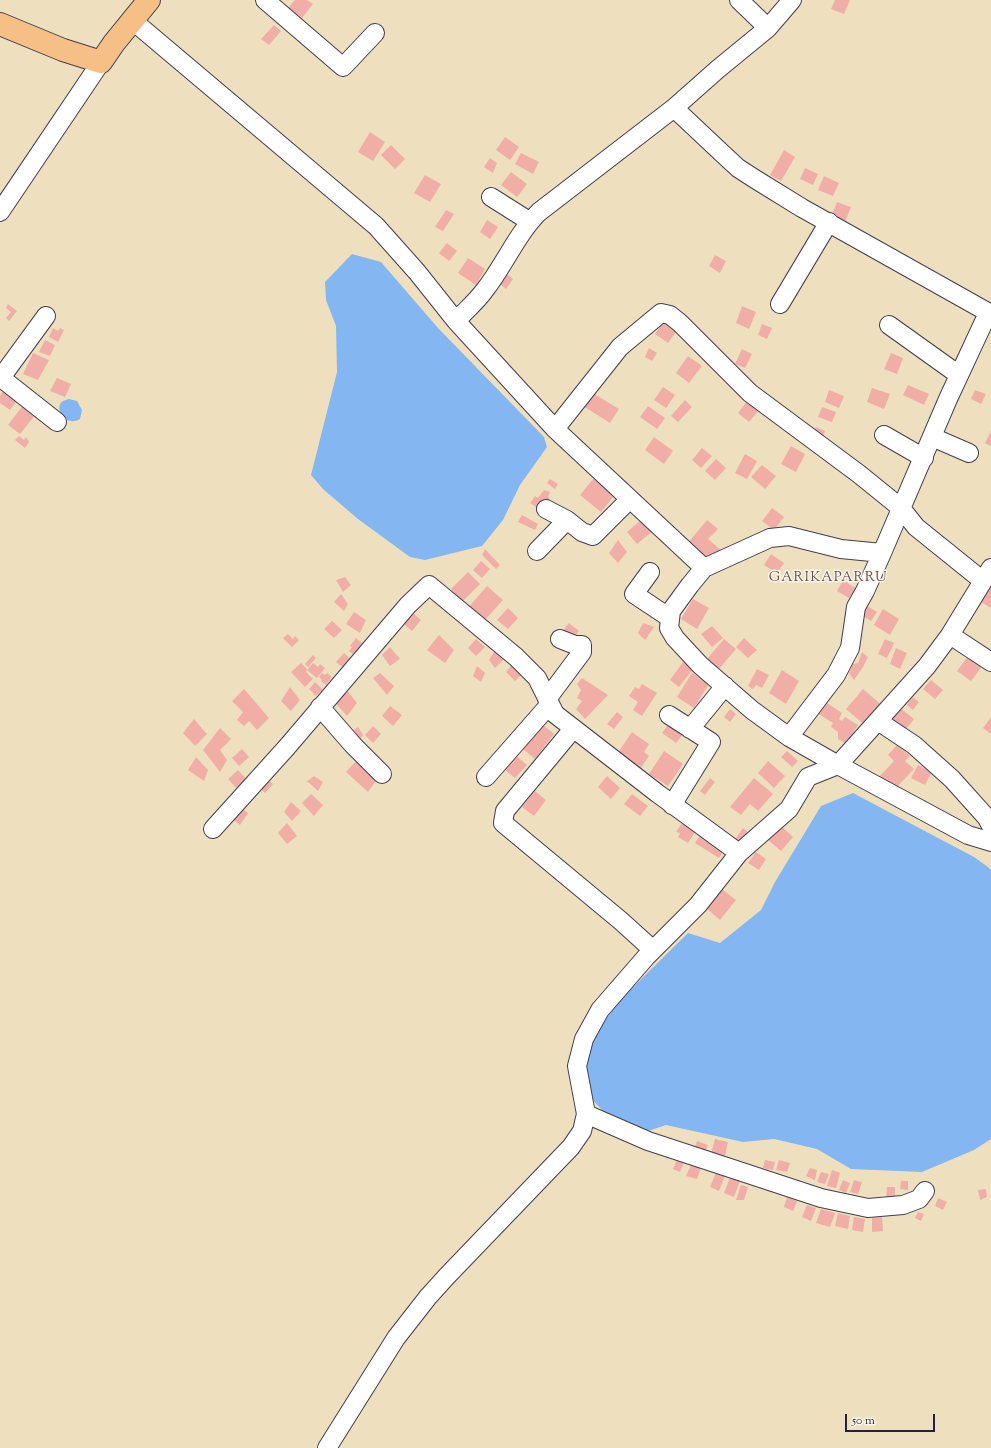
<!DOCTYPE html>
<style>
body{margin:0}
#map{position:relative;width:991px;height:1448px;overflow:hidden;background:#eee0be;font-family:"Sorts Mill Goudy",serif}
canvas{display:block}
.scale{position:absolute;left:845px;top:1414px;width:90px;height:18px;box-sizing:border-box;border:2px solid #22223b;border-top:0;padding-left:5px;font-size:12px;line-height:14px;white-space:nowrap;color:#22223b;-webkit-text-stroke:3px #fcf5e5;paint-order:stroke}
</style>
<div id="map">
<canvas width="991" height="1448"></canvas>
<div class="scale">50 m</div>
</div>
<script>
const c = document.querySelector('canvas').getContext('2d');
c.lineJoin = 'round';
function paint(path, color) {
  c.fillStyle = color;
  c.fill(path, 'evenodd');
}
function trace(path, color, width, dash) {
  c.strokeStyle = color;
  c.lineWidth = width;
  c.lineCap = dash ? 'butt' : 'round';
  c.setLineDash(dash || []);
  c.stroke(path);
}
function drawText(font, color, halo, rows, align = 'center') {
  c.font = font + ' "Sorts Mill Goudy",serif';
  c.lineWidth = 3;
  c.setLineDash([]);
  c.textBaseline = 'middle';
  c.strokeStyle = halo;
  c.fillStyle = color;
  for (const [text, x, y, turn = 0] of rows) {
    c.save();
    c.translate(x, y);
    c.rotate((+turn || 0) * Math.PI / 180);
    c.textAlign = isNaN(turn) ? turn : align;
    if (halo) c.strokeText(text, 0, 0);
    c.fillText(text, 0, 0);
    c.restore();
  }
}
const water = new Path2D(`
 M352 254 381 262 438 328 544 437 547 447 520 485 503 520 482 546 425 560 410 557 358 519 323 489 311 475 337 372 336 326 326 300 325 282Z
 M69 399 77 401 82 410 80 419C65 428 53 407 63 401 65 400 67 400 69 399Z
 M853 793 974 857 988 867 991 870V1139L974 1150 922 1172 851 1169 817 1149 774 1139 743 1142 666 1125 648 1131 613 1122 590 1097 584 1071 596 1033 620 1000 688 933 720 943 761 910 775 882 821 806Z`);
const building = new Path2D(`
 M295 0H307L313 4 302 18 288 8Z
 M835 0H850L844 14 831 9Z
 M274 25 281 31 269 45 261 39Z
 M370 132 385 142 373 161 358 152Z
 M505 137 519 147 510 160 496 150Z
 M391 145 405 159 395 169 381 155Z
 M784 150 795 157 781 181 770 175Z
 M521 153 539 162 533 174 515 164Z
 M490 158 497 163 493 173 484 167Z
 M805 168 818 174 813 185 800 179Z
 M511 172 527 184 517 197 501 185Z
 M425 175 441 184 430 202 414 193Z
 M824 176 839 183 833 196 818 190Z
 M837 202 851 207 845 222 831 217Z
 M446 210 454 214 443 231 435 227Z
 M487 220 498 227 490 239 480 232Z
 M447 243 457 251 449 261 439 253Z
 M715 255 726 261 720 273 709 266Z
 M468 258 485 269 476 285 458 273Z
 M507 274 513 279 506 289 500 284Z
 M8 304 17 311 9 321 6 318 11 312 6 308Z
 M742 306 756 312 749 329 736 323Z
 M663 322 676 332 668 343 655 334Z
 M762 324 772 328 767 339 758 335Z
 M53 328 58 331 60 328 64 330 58 342 49 337Z
 M45 340 55 345 50 356 39 352Z
 M649 348 657 353 652 361 645 357Z
 M742 349 752 354 745 368 735 364Z
 M33 353 49 360 38 380 23 374Z
 M891 353 903 358 897 374 884 369Z
 M688 356 702 366 689 383 676 373Z
 M57 378 71 384 65 397 50 391Z
 M908 385 929 394 924 405 903 395Z
 M663 387 675 395 666 408 654 400Z
 M872 388 890 394 884 409 867 402Z
 M4 389 18 399 10 410 0 403V396Z
 M829 390 844 396 839 408 825 402Z
 M975 390 986 394 981 404 971 399Z
 M591 392 619 409 610 423 583 406Z
 M685 400 692 407 678 422 671 416Z
 M747 401 759 410 749 422 738 413Z
 M24 404 36 414 20 434 8 425Z
 M648 406 665 418 657 429 640 417Z
 M822 407 836 412 832 422 818 417Z
 M816 427 825 431 822 440 812 435Z
 M991 431V446L985 443Z
 M19 436 24 440 26 437 29 442 25 448 15 440Z
 M654 437 673 451 664 464 645 450Z
 M791 446 805 454 796 472 781 464Z
 M702 448 712 456 701 468 692 460Z
 M745 454 757 461 747 479 735 473Z
 M716 459 726 468 715 480 705 471Z
 M762 465 776 476 765 489 751 477Z
 M594 478 615 495 601 512 580 495Z
 M550 479 558 484 555 489 547 483Z
 M544 490 550 492 548 497 550 499 542 511 530 503 535 496 538 498Z
 M772 508 784 517 774 530 762 521Z
 M522 515 538 524 535 530 518 522Z
 M641 520 654 530 637 544 627 532Z
 M707 520 718 529 708 539 721 550 709 565 688 543Z
 M618 540 627 552 618 563 609 553Z
 M485 549 500 565 496 569 482 555Z
 M771 554 784 563 777 573 764 565Z
 M481 561 490 569 482 578 473 570Z
 M468 572 480 584 462 602 451 589Z
 M345 577 351 585 343 592 336 580Z
 M843 580 855 588 849 598 837 591Z
 M991 585V608L981 602Z
 M487 586 503 600 483 622 467 609Z
 M341 594 348 604 344 611 334 602Z
 M693 599 709 608 697 629 681 619Z
 M862 603 877 612 871 621 856 612Z
 M508 608 518 618 508 629 497 620Z
 M408 609 421 620 412 631 398 619Z
 M883 609 899 619 890 635 874 625Z
 M354 612 366 620 360 633 346 624Z
 M332 621 342 630 334 638 324 629Z
 M569 623 579 631 571 641 561 633Z
 M643 623 654 627 645 640 638 633Z
 M712 626 723 638 712 647 701 634Z
 M288 634 293 639 295 636 299 640 292 647 283 638Z
 M439 635 454 650 445 663 427 650Z
 M356 638 364 645 355 656 349 651 352 647 350 646Z
 M744 638 757 650 748 658 736 647Z
 M476 639 485 647 476 656 468 648Z
 M724 639 736 649 719 669 707 659Z
 M885 639 894 643 887 658 878 654Z
 M390 647 400 659 390 666 382 655Z
 M896 648 907 653 900 669 890 664Z
 M496 649 504 659 495 668 489 660Z
 M862 652 868 657 863 667 854 680 849 673 853 664 858 663Z
 M344 653 353 661 345 669 336 662Z
 M313 655 316 658 308 667 305 664Z
 M969 655 983 665 971 681 957 671Z
 M514 662 523 673 515 681 506 672Z
 M683 662 693 669 679 687 670 680Z
 M301 663 307 669 306 672 313 679 305 687 291 672Z
 M313 663 318 667 320 664 325 668 317 678 307 670Z
 M477 666 485 673 481 682 473 676Z
 M757 669 769 675 762 688 756 685 753 689 748 686Z
 M782 670 799 681 786 704 769 693Z
 M322 673 325 675 327 673 332 677 326 685 321 681 322 680 319 677Z
 M380 673 394 686 387 695 373 678Z
 M692 673 709 684 694 708 677 697Z
 M582 678 608 695 585 719 576 709 582 701 577 698 581 690 577 684Z
 M931 680 943 690 935 699 923 689Z
 M315 682 323 690 315 696 313 693 314 691 313 693 309 689Z
 M342 684 357 703 347 716 330 697Z
 M642 684 657 693 642 716 633 710 638 702 629 696 635 687 639 689Z
 M290 687 300 700 291 711 281 701Z
 M244 689 269 718 257 730 249 721 244 726 237 720 243 712 232 701Z
 M863 689 884 707 867 727 846 709Z
 M913 697 919 702 913 710 907 705Z
 M824 701 842 713 839 719 842 721 845 717 858 725 846 744 838 739V732L831 727 833 723 817 713Z
 M390 706 402 715 393 726 382 716Z
 M899 707 914 719 903 733 888 721Z
 M730 709 736 714 730 722 724 717Z
 M617 712 623 717 614 729 607 724Z
 M991 717V734L983 728Z
 M194 719 207 734 195 746 183 733Z
 M537 720 554 734 535 759 518 745Z
 M670 722 684 733 676 743 662 733Z
 M373 726 381 734 373 743 365 735Z
 M358 727 363 735 358 744 351 732Z
 M220 728 231 739 220 750 227 760 220 772 203 750Z
 M632 732 649 744 644 752 649 756 640 769 617 754Z
 M897 745 910 756 905 761 914 769 893 791 876 780 894 761 888 755Z
 M242 749 249 757 239 766 232 758Z
 M664 751 683 764 668 786 649 774Z
 M787 751 798 761 792 767 781 757Z
 M513 753 527 765 515 778 501 767Z
 M196 757 208 770 204 781 188 770Z
 M356 761 376 781 368 792 346 772Z
 M768 761 785 776 774 788 758 773Z
 M918 765 932 772 925 785 911 778Z
 M238 770 248 781 238 790 228 779Z
 M264 776 273 784 265 793 256 784Z
 M314 776 323 782 318 791 308 782H306Z
 M607 776 620 788 611 799 598 787Z
 M710 778 715 782 705 795 700 791Z
 M754 778 773 794 758 811 750 804 741 815 730 807Z
 M535 791 546 800 534 816 522 807Z
 M311 794 323 805 314 816 302 803Z
 M632 794 648 806 640 816 624 804Z
 M291 802 301 811 292 821 284 812Z
 M236 804 248 813 240 825 227 815Z
 M287 823 297 836 287 844 278 833Z
 M682 823 695 832 688 843 678 837 680 833 676 832Z
 M780 825 793 837 781 851 768 840Z
 M743 828 750 834 741 847 733 842Z
 M700 835 724 850 719 858 695 843Z
 M756 852 766 859 759 870 748 863Z
 M722 889 736 900 720 920 706 908Z
 M715 1139 728 1142 724 1161 710 1157Z
 M697 1141 708 1145 705 1152 694 1149Z
 M678 1157 685 1160 680 1172 673 1169Z
 M765 1160 775 1162 773 1170 763 1168Z
 M779 1160 790 1163 787 1172 776 1170Z
 M692 1163 701 1167 697 1179 686 1176Z
 M810 1168 817 1170 815 1180 806 1176Z
 M832 1170 840 1173 836 1188 827 1186Z
 M821 1172 829 1174 825 1184 817 1182Z
 M716 1173 725 1176 719 1191 710 1187Z
 M730 1178 740 1181 734 1197 724 1193Z
 M843 1180 850 1183 846 1193 839 1190Z
 M854 1180 862 1182 858 1194 850 1192Z
 M901 1181H908V1190L900 1189Z
 M741 1185 748 1187 744 1200H736Z
 M887 1187H895V1200L886 1202Z
 M986 1189 987 1197 980 1200 978 1190Z
 M787 1197 797 1201 793 1211 784 1207Z
 M938 1198 947 1202 943 1210 935 1206Z
 M807 1205 816 1208 811 1221 802 1217Z
 M821 1209 835 1213 830 1227 816 1223Z
 M918 1212 924 1214 921 1221 915 1218Z
 M838 1213 850 1216 848 1229 835 1226Z
 M854 1217 865 1219 863 1232 852 1230Z
 M882 1217 883 1231 872 1232V1218Z`);
const minor = new Path2D(`
 M265 0 343 67 375 33
 M739 0 768 28
 M132 20 376 226 417 272 456 321 555 429 704 568
 M674 108 724 155 738 168 755 179 802 208 991 314
 M491 197 529 221
 M0 212 101 62
 M780 304 829 222
 M456 321C465 311 476 302 484 291 504 266 516 235 539 212L674 108 718 69 768 28 792 0
 M889 325 959 375
 M0 377 57 422
 M0 379 46 316
 M555 429 620 347 661 313 670 315 680 323 750 393 859 474 901 508 916 527 983 581
 M884 435 924 458
 M932 437 969 453
 M546 509 567 520 582 532 593 536 630 499
 M537 551 567 520
 M882 553 841 549 789 536 770 538 704 568 690 585 671 611 669 628 675 638 700 665 752 710 789 737 838 765 968 835 991 842
 M650 572 634 594 670 618
 M950 635 991 662
 M547 699 582 652V645H575L560 639
 M320 707 353 745 382 774
 M669 715 711 742 672 805
 M878 721 914 745 952 779 987 818 991 826
 M573 729 505 811 503 823 621 921 653 950
 M690 729 725 686
 M789 737 836 675 850 648 856 607 865 591 882 553 948 399 988 313
 M486 777 550 704
 M213 829 287 747 408 605 429 585 516 657 537 678 555 714 657 793 739 853
 M586 1114 648 1141 821 1198 868 1208 903 1205 919 1199 925 1191
 M327 1448 396 1338 428 1297 447 1276 571 1147 582 1131 586 1114 577 1066 584 1039 600 1010 646 957 698 905 739 853 789 809 808 777 838 765 927 666 950 635 991 568`);
const major = new Path2D(`
 M0 24 63 50 101 62 114 43 149 0`);
const quarterNames = [
 ["GARIKAPARRU",828,579]
];
paint(water, '#84b7f1');
paint(building, '#f1aea7');
trace(minor, '#413e4f', 20);
trace(major, '#413e4f', 24);
trace(minor, '#fff', 18);
trace(major, '#f5bf86', 22);
c.letterSpacing = '1px';
drawText('14px', '#6a5361', '#fcf5e5', quarterNames);
c.letterSpacing = '0px';
</script>
